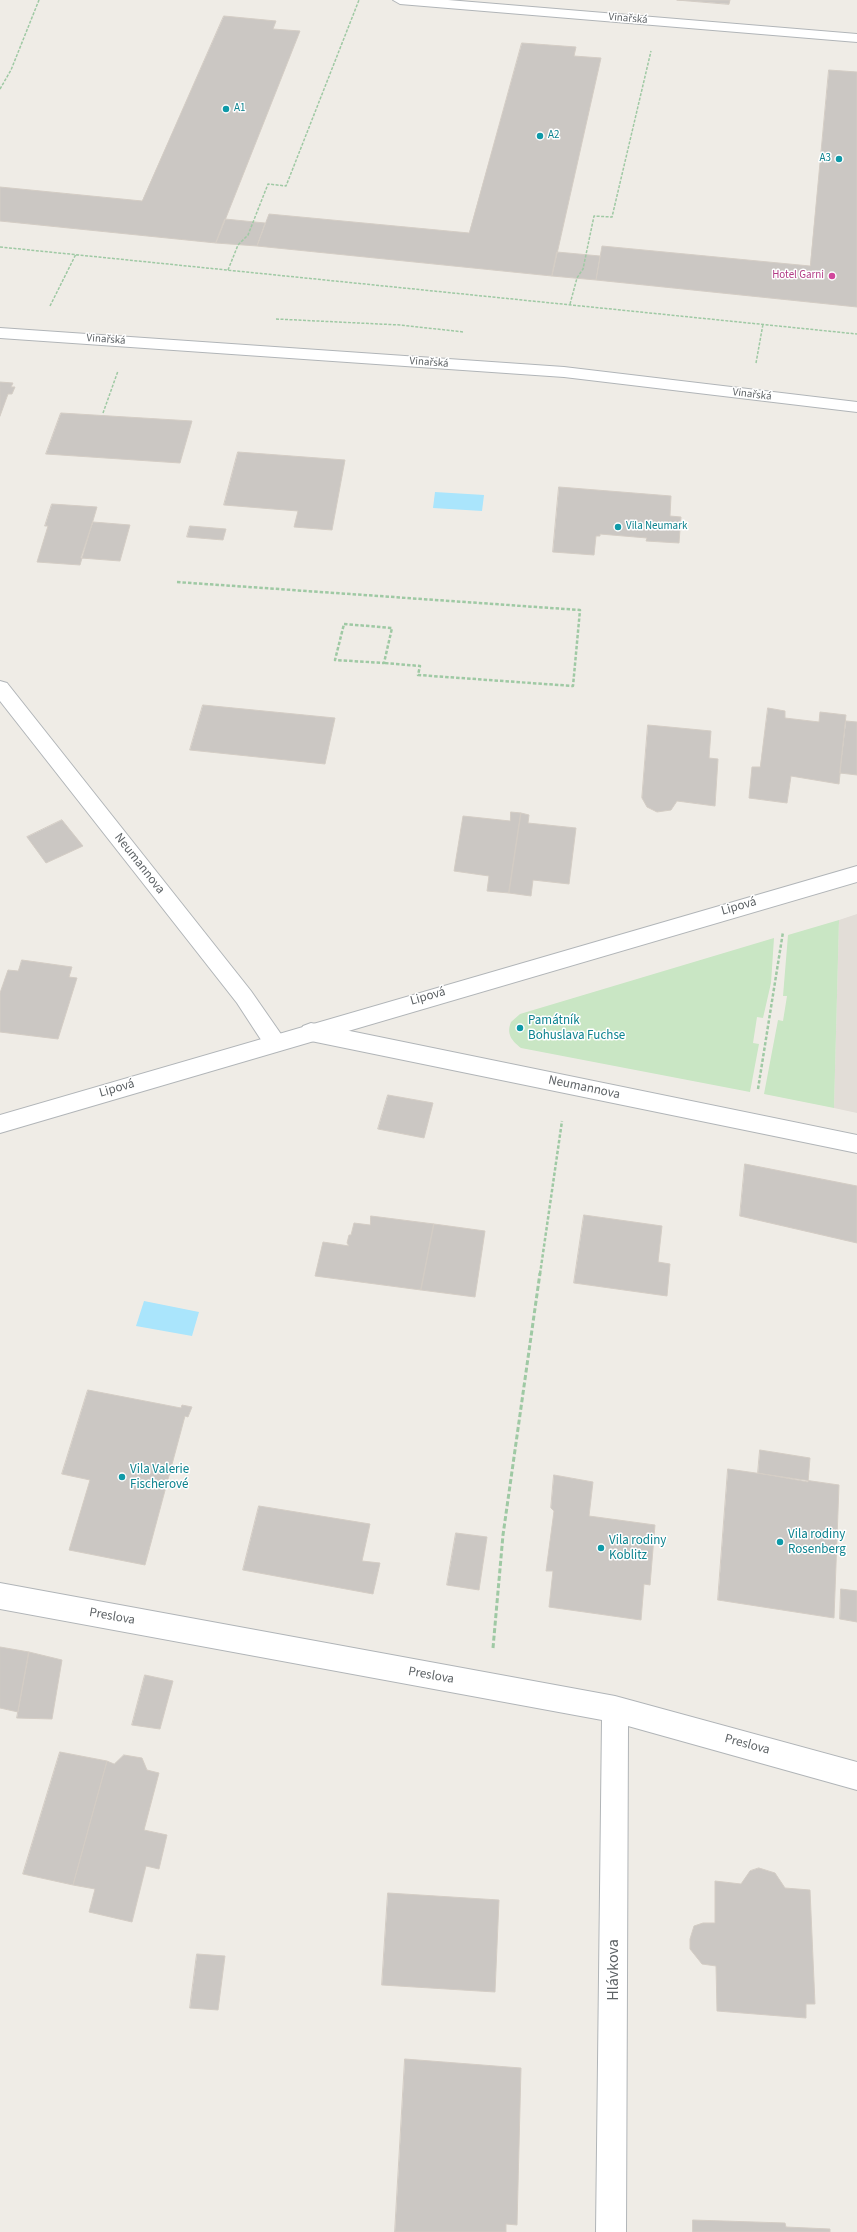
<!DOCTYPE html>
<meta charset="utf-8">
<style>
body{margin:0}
canvas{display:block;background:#efece6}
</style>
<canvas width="857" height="2232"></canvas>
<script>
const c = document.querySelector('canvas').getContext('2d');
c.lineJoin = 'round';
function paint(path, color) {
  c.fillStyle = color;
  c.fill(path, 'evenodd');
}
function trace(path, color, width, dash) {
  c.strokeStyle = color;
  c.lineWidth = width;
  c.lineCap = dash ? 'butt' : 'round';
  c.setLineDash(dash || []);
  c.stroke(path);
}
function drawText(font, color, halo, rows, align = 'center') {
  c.font = font + ' "Source Sans 3",sans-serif';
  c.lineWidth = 3;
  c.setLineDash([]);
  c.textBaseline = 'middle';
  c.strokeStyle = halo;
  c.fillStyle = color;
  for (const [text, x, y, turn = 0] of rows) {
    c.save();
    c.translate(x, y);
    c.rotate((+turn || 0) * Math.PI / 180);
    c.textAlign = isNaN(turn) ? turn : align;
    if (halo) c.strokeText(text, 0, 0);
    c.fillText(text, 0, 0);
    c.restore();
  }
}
const education = new Path2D(`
 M857 914V1113L834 1108 839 920Z`);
const green = new Path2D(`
 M839 920 834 1108 764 1094 778 1020 783 1021 787 996H783L788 935Z
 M774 938 771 983 763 1018 757 1017 753 1043 759 1044 750 1092 521 1048C512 1041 506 1034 511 1022L520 1014Z`);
const water = new Path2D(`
 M435 492 484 495 482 511 433 508Z
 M144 1301 199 1312 192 1336 136 1326Z`);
const building = new Path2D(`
 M677 0H730L729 4Z
 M224 16 276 21 273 29 300 31 216 243 0 221V187L142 201Z
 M522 43 576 47 574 56 601 58 552 276 257 246 269 214 469 233Z
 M829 70 857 72V307L596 280 602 246 810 266Z
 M225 219 265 223 257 246 216 243Z
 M557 252 600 256 596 280 552 276Z
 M0 382 13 383 11 387H15L12 394H8L0 416Z
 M61 413 192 421 180 463 46 454Z
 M238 452 345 460 332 530 294 527 298 511 224 505Z
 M559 487 671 496 670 516 681 517 679 543 646 541 647 538 600 534V536H596L594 555 553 552Z
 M52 504 97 507 80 565 37 562 48 526H45Z
 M93 522 130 525 120 561 81 558Z
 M190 526 226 529 223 540 187 537Z
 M203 705 335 718 325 764 190 750Z
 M768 708 785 711V718L819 722 820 712 846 715 839 784 791 776 787 803 749 798 752 767H760Z
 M846 721 857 722V775L840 773Z
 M648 725 711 731 709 758 718 759 715 806 677 801 671 810 657 812 647 807 642 798Z
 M511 812 521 813 509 893 487 891 489 876 454 871 463 816 510 821Z
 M521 813 529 815 528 823 576 828 569 884 533 880 531 896 509 893Z
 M62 820 83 846 46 863 27 837Z
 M22 960 72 967 69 977 77 978 58 1039 0 1032V993L8 970 18 971Z
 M388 1095 433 1103 424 1138 378 1129Z
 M745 1164 857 1186V1243L740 1216Z
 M584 1215 662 1226 658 1262 670 1264 667 1296 574 1283Z
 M371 1216 434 1224 421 1290 315 1276 323 1242 349 1246 347 1243 349 1235H351L354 1223 370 1225Z
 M434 1224 485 1231 475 1297 421 1290Z
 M88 1390 181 1408 182 1405 192 1407 188 1417 185 1416 145 1565 69 1550 90 1480 62 1474Z
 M760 1450 810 1458 808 1482 758 1473Z
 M728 1469 839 1485 834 1618 718 1600Z
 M554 1475 593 1482 589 1516 655 1525 650 1585 644 1584 641 1620 549 1607 553 1571H546L554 1511 551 1508Z
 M259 1506 370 1524 362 1561 380 1563 373 1594 243 1570Z
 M456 1533 487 1537 479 1590 447 1585Z
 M841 1589 857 1591V1622L840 1619Z
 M0 1647 29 1652 18 1712 0 1708Z
 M29 1652 62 1660 52 1719 17 1718Z
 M145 1675 173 1681 160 1729 132 1725Z
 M60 1752 107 1761 73 1885 23 1874Z
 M124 1755 142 1758 147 1770 159 1773 144 1830 167 1835 159 1869 146 1866 132 1922 89 1912 95 1889 73 1885 107 1761 114 1764Z
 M759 1868 775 1873 785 1888 810 1890 815 2004H806V2018L717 2011 716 1966 702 1964 690 1949V1939L694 1926 703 1923H715V1881L741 1884 750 1871Z
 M388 1893 499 1900 495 1992 382 1985Z
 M197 1954 225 1956 218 2010 190 2008Z
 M405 2059 521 2068 517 2225 506 2224V2232H395Z
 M693 2220 785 2223 786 2227 830 2229V2232H693Z`);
const pathFar2 = new Path2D(`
 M0 89 11 70 39 0
 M0 247 857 334
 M228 270 238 245 248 235 268 184 286 186 359 0
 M570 304 577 278 583 269 594 216 612 217 651 51
 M50 306 76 254
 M276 319 400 325 464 332
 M756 363 763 324
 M103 413 118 371`);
const pathFar1 = new Path2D(`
 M177 582 580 610 573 686 418 675 420 666 384 663
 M344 624 392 628 384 663 335 660Z
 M758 1089 783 932
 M540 1274 562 1121`);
const path = new Path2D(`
 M493 1648 503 1535 540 1273`);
const minor = new Path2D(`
 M393 0H448L857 34V42L400 4Z
 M0 328 564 367 857 402V412L564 377 0 338Z
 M0 681 7 683 251 991 283 1037 286 1043 283 1049 275 1052 267 1049 237 1003 0 701Z
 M311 1023 857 1135V1153L311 1041 303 1038 300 1032 303 1026Z
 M0 1583 615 1696 857 1762V1790L628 1726 626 2232H596L602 1720 0 1609Z`);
const tertiary = new Path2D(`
 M857 866V882L0 1133V1115Z`);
const markers = [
 [226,109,4,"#0f9aa8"],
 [540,136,4,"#0f9aa8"],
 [839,159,4,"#0f9aa8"],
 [832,276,4,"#d1479c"],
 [618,527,4,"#0f9aa8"],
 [520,1028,4,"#0f9aa8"],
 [122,1477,4,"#0f9aa8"],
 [780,1542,4,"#0f9aa8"],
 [601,1548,4,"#0f9aa8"]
];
const farStreetnames = [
 ["Vinařská",628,19,5],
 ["Vinařská",106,340,4],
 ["Vinařská",429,363,4],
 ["Vinařská",752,395,7]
];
const farCulturenames = [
 ["A1",234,109],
 ["A2",548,136],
 ["A3",831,159,"right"],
 ["Vila Neumark",626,527]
];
const farHotelnames = [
 ["Hotel Garni",824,276]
];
const streetNames = [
 ["Neumannova",139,864,52],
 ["Lipová",739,907,-16],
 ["Lipová",428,997,-16],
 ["Neumannova",584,1088,12],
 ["Lipová",117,1089,-16],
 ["Preslova",112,1617,10],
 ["Preslova",431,1676,10],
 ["Preslova",747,1745,15]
];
const cultureNames = [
 ["Památník",528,1021],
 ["Bohuslava Fuchse",528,1036],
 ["Vila Valerie",130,1470],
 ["Fischerové",130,1485],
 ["Vila rodiny",788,1535],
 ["Rosenberg",788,1550],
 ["Vila rodiny",609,1541],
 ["Koblitz",609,1556]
];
const nearStreetnames = [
 ["Hlávkova",614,1970,-90]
];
paint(education, '#e2ddd7');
paint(green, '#c9e6c4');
paint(water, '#aae5fc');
paint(building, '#cbc7c3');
trace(building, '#d4cdc5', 1);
trace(minor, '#b1b5b8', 2);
trace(tertiary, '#b1b5b8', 2);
trace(pathFar2, '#9fc9a4', 1.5, [3, 1.5]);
trace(pathFar1, '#9fc9a4', 2.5, [3.5, 2]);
trace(path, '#9fc9a4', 3, [5, 2.5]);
paint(minor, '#fff');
paint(tertiary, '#fff');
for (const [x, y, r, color] of markers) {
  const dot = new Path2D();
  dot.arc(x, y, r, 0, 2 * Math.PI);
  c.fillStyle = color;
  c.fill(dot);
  trace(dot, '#fff', 1.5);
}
drawText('11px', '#5e6366', '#fff', farStreetnames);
drawText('11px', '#0d838f', '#fff', farCulturenames, 'left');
drawText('11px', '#b23c85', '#fff', farHotelnames, 'right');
drawText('13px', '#5e6366', '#fff', streetNames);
drawText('13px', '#0d838f', '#fff', cultureNames, 'left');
drawText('16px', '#5e6366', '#fff', nearStreetnames);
</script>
